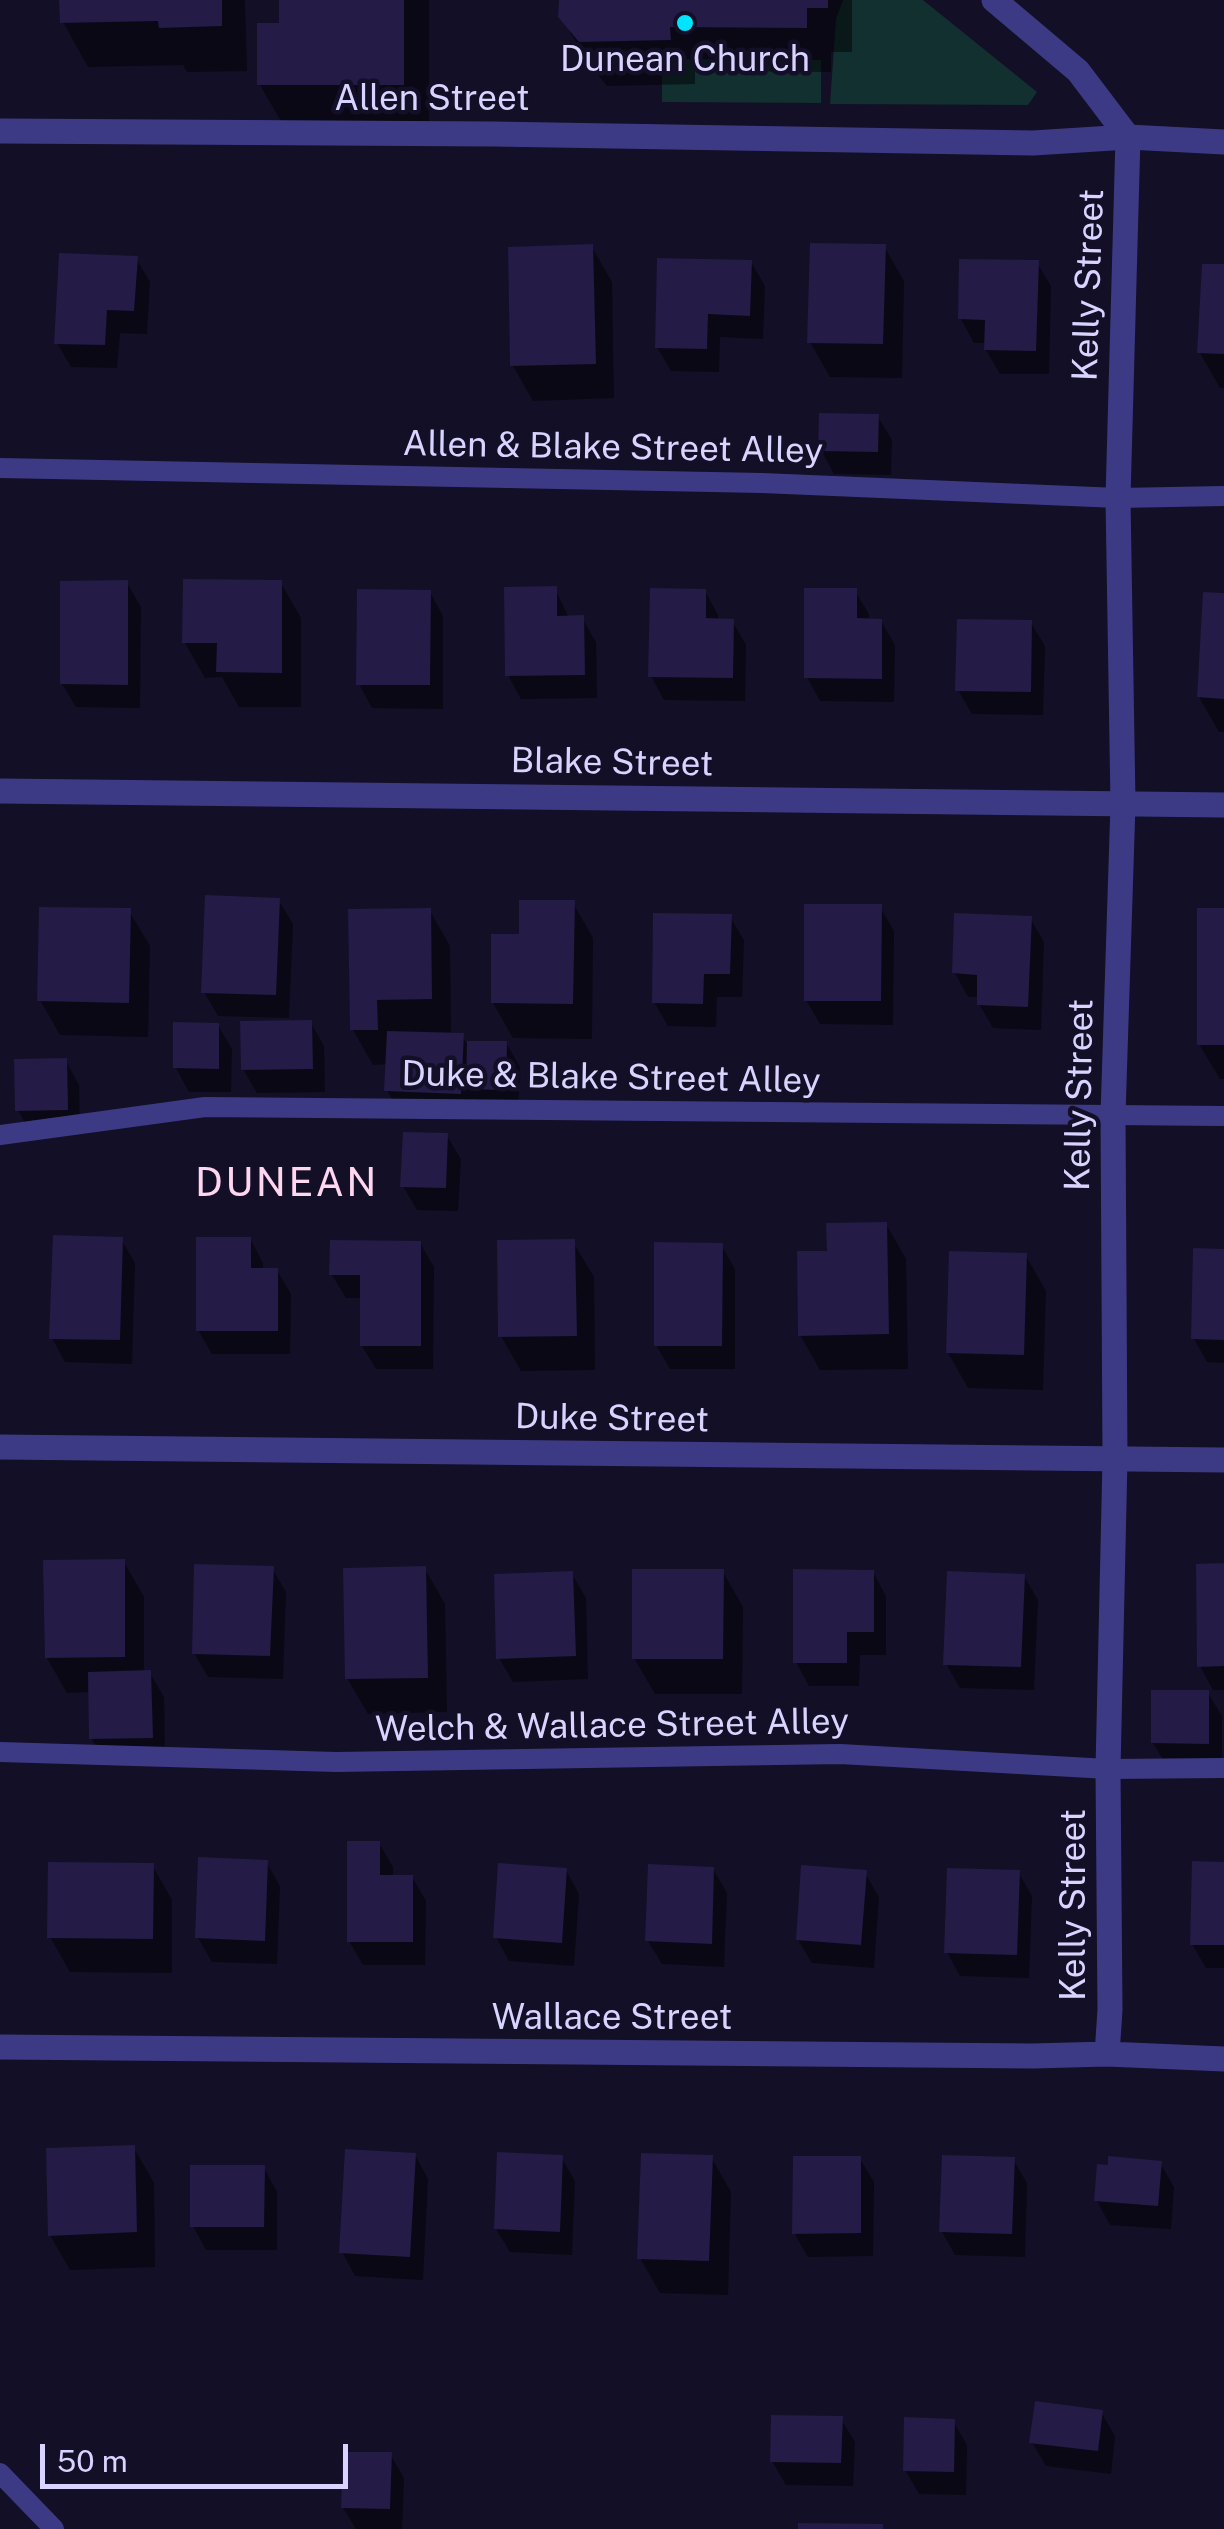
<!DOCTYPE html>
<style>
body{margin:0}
#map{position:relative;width:1224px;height:2529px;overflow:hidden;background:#130f26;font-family:"Public Sans",sans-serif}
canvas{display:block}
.scale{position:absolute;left:40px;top:2444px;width:308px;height:45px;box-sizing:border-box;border:5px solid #d9d4ff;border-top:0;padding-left:12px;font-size:30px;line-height:35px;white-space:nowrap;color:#d9d4ff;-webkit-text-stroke:8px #130f26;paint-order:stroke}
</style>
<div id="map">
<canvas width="1224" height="2529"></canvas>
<div class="scale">50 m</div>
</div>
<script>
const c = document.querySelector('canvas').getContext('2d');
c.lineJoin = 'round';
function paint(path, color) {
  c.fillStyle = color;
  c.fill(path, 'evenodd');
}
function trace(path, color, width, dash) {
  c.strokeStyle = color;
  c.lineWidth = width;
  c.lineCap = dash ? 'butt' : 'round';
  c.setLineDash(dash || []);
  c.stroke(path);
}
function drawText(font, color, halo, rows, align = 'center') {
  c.font = font + ' "Public Sans",sans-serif';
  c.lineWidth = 9;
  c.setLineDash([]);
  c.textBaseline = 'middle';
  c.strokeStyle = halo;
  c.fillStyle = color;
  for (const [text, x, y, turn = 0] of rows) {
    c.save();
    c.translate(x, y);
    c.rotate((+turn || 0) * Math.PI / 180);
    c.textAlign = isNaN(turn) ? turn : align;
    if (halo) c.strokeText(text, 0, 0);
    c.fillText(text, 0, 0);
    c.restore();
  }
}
const green = new Path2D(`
 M843 0H923L1037 92 1028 105 830 104 836 19Z
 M662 59 821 60V103L662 102Z`);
const shadow = new Path2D(`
 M62 0H245L247 71 187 72 183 65 88 67 63 22Z
 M282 0H429V129L286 130 260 85 282 25Z
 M561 0H852V52H831V72L695 71V84L607 86 587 62 561 16Z
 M884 246 904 281 902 378 830 377 810 342Z
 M592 247 612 282 614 398 533 401 513 366Z
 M136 258 150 282 147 334 120 333 117 368 71 367 57 343Z
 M751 262 765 286 763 339 720 337 719 372 671 371 657 347Z
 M1037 263 1051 286 1049 374H1000L986 350 987 343H974L961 319Z
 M1224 267V388H1220L1200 353Z
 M878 417 892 440 891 475 834 474 821 450Z
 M127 583 141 607 140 708 76 707 62 684Z
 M281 583 301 618V707H239L222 677 205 678 185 643Z
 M555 589 569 618H582L596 642 597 698 521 699 508 675Z
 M705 591 718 615V621H732L746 645 745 701 664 700 651 676Z
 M855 591 869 614V621H881L895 645 894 702 820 701 807 677Z
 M430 592 443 616V709L372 708 359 684Z
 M1224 596V732H1219L1199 697Z
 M1031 623 1045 646 1043 715 972 714 958 690Z
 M279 901 293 924 289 1018 218 1016 204 992Z
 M573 903 593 938 592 1039 513 1038 493 1003 521 937Z
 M880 907 894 931 893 1025 820 1024 806 1000Z
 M1224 910V1079H1220L1199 1044Z
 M129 911 150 946 148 1037 60 1035 40 1000Z
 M430 911 450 946 451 1036H462L466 1043H506L520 1067 518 1113 482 1112 474 1098V1117L400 1114 387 1090 388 1064 373 1065 353 1030Z
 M730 917 744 940 742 997H717L716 1027 668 1026 654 1002Z
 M1030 918 1044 942 1041 1030 993 1028 979 1004V997H968L955 973Z
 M311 1023 324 1046 325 1092 257 1093 243 1069Z
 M218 1025 232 1049 231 1092H189L176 1068Z
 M66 1061 79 1085 80 1134H31L18 1110Z
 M447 1136 461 1159 458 1211 417 1210 403 1186Z
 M886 1224 906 1259 908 1369 820 1370 800 1335 830 1253Z
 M121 1239 135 1263 132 1364 65 1362 52 1338Z
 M250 1239 263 1263V1270H277L291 1294 290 1354H212L198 1330Z
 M573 1242 594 1277 595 1370 521 1371 501 1336Z
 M420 1243 434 1267 433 1369H376L362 1346V1298H346L332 1275Z
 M721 1245 735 1269V1369H670L656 1345Z
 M1224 1251V1363L1207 1362 1194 1339Z
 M1026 1256 1046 1291 1043 1390 968 1388 948 1353Z
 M124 1562 144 1597V1673H150L164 1697 165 1761 105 1762 91 1738V1692L67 1693 47 1658Z
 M1224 1566V1690H1213L1200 1666Z
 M272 1568 286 1592 283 1679 208 1677 194 1653Z
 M425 1569 445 1604 447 1712 368 1714 347 1678Z
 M723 1572 743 1607 742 1694H655L634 1658Z
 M873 1572 886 1596V1655H860L859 1686H809L796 1662Z
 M572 1574 586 1598 588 1679 513 1682 499 1658Z
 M1024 1576 1038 1600 1034 1690 960 1688 946 1664Z
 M1208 1693 1222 1716V1767L1167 1766 1153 1743Z
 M379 1843 393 1867V1877H412L426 1901 425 1965H363L349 1941Z
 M266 1862 280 1886 277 1964 212 1962 198 1938Z
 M1224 1864V1968H1206L1192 1944Z
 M152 1865 172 1900V1973L70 1972 50 1937Z
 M713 1869 727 1893 724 1967 662 1964 648 1941Z
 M566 1870 579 1894 574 1966 509 1961 496 1937Z
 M1018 1872 1032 1896 1029 1978 960 1976 947 1952Z
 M865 1873 879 1897 874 1968 812 1963 798 1940Z
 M134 2148 154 2183 155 2267 70 2270 50 2235Z
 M415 2155 428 2179 423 2280 355 2276 342 2252Z
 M561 2157 575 2181 572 2255 510 2252 496 2229Z
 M711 2157 731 2192 728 2295 660 2293 640 2258Z
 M860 2159 874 2182 873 2256 808 2257 794 2233Z
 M1013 2159 1027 2183 1025 2257 955 2255 942 2232Z
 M1160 2163 1174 2187 1171 2229 1110 2225 1097 2201Z
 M264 2168 277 2192V2250H206L193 2226Z
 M1101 2412 1115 2436 1111 2474 1046 2466 1032 2442Z
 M841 2419 855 2442 853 2486 786 2485 772 2461Z
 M953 2421 967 2445 966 2495 919 2494 905 2470Z
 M390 2454 404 2478 402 2529H356L343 2508Z`);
const building = new Path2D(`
 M59 0H222V26L159 28 158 21 60 23Z
 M279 0H404V85H257V23H279Z
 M559 0H828V8H807V28L670 27 671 40 579 42 558 17Z
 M810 243 886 244 883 344 807 343Z
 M593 244 596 364 510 366 508 247Z
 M59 253 138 256 134 311 107 310 105 345 54 344Z
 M657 258 752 260 750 316 708 314 707 349 655 348Z
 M959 259 1039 260 1036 351 984 350 985 320 958 319Z
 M1202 264H1224V354L1197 353Z
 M819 413 879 414 878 452 818 451Z
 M183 579 282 580V673L216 672 217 643H182Z
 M128 580V685L60 684V581Z
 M557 586V616L584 615 585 675 505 676 504 587Z
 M650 588 706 589V618L734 619 733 678 648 677Z
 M804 588H857V618L882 619V679L804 678Z
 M357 589 431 590 430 685H356Z
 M1203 592 1224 593V699L1197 697Z
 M957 619 1032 620 1031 692 955 691Z
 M205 895 280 898 276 995 201 993Z
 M519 900H575L573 1004 491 1003V934H519Z
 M804 904H882L881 1001H804Z
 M39 907 131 908 129 1003 37 1001Z
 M431 908 432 999 377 1000 378 1030H350L348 909Z
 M1197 908H1224V1045H1197Z
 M653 913 732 914 730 974H704L703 1004 652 1003Z
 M954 913 1032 916 1028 1007 977 1005V975L952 973Z
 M312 1020 313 1069 241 1070 240 1021Z
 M173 1022 219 1023V1069L173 1068Z
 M387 1031 464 1033 461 1094 384 1091Z
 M467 1041H507L506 1090 466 1089Z
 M67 1058 68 1110 15 1111 14 1059Z
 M403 1132 448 1133 446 1188 400 1187Z
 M887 1222 889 1334 798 1336 797 1251H827L826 1223Z
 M53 1235 123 1237 120 1340 49 1339Z
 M196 1237H251V1268H278V1331H196Z
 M575 1239 577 1336 498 1337 497 1240Z
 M330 1240 421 1241V1346H360V1275H329Z
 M654 1242 723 1243 722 1346H654Z
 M1193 1248 1224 1249V1340L1191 1339Z
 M949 1251 1027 1253 1024 1355 946 1353Z
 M125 1559V1657L45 1658 43 1560Z
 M1224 1563V1666L1197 1667 1196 1564Z
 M194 1564 274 1566 270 1656 192 1654Z
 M426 1566 428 1678 345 1679 343 1568Z
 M632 1569H724L723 1659H632Z
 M793 1569 874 1570V1632H847V1663H793Z
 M573 1571 576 1656 496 1659 494 1574Z
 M947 1571 1025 1574 1021 1667 943 1665Z
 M151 1670 153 1738 89 1739 88 1672Z
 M1151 1690H1209V1744L1151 1743Z
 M347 1841H380V1875H413V1942H347Z
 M198 1857 268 1860 265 1941 195 1938Z
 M1192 1861 1224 1862V1945H1190Z
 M48 1862 154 1863 153 1939 47 1938Z
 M498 1863 567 1868 562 1943 493 1938Z
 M648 1864 714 1867 712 1944 645 1941Z
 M801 1865 867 1870 861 1945 796 1940Z
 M947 1868 1020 1870 1017 1955 944 1953Z
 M135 2145 137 2232 48 2236 46 2148Z
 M345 2149 416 2153 410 2257 339 2253Z
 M497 2152 563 2155 560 2232 494 2229Z
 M641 2153 713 2155 709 2261 637 2259Z
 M942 2155 1015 2157 1012 2234 939 2232Z
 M793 2156H861V2233L792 2234Z
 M1108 2156 1162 2161 1158 2206 1094 2201 1097 2164 1108 2165Z
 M190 2165H265L264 2227H190Z
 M1035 2401 1103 2410 1098 2451 1029 2443Z
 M771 2415 843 2416 841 2463 770 2462Z
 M904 2417 955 2419 954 2472 903 2471Z
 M343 2452H392L390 2509 341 2508Z
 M798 2523 883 2524V2529H798Z`);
const service = new Path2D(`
 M0 468 762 483 1118 498 1224 496
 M0 1135 205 1107 1224 1116
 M0 1752 336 1762 840 1754 1108 1769 1224 1768
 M0 2473 54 2529`);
const minor = new Path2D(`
 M994 0 1078 71 1128 137 1118 498 1123 804 1113 1115 1115 1459 1108 1769 1110 2010 1107 2054
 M0 791 1224 805
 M0 1447 1224 1460
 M0 2047 1033 2056 1107 2054 1224 2059`);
const tertiary = new Path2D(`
 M0 131 493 134 1033 143 1128 137 1224 142`);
const markers = [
 [685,23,10,"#00e5ff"]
];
const poiNames = [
 ["Dunean Church",685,60]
];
const streetNames = [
 ["Allen Street",432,99],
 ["Kelly Street",1089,285,-88],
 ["Allen & Blake Street Alley",613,448,1],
 ["Blake Street",612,763,1],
 ["Duke & Blake Street Alley",611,1078,1],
 ["Kelly Street",1080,1095,-89],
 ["Duke Street",612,1419,1],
 ["Welch & Wallace Street Alley",612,1726,-1],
 ["Kelly Street",1074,1905,-90],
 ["Wallace Street",612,2018]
];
const quarterNames = [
 ["DUNEAN",287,1184]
];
paint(green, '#12302f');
paint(shadow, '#0007');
paint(building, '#241b47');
trace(service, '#3d3a85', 20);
trace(minor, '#3d3a85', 25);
trace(tertiary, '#3d3a85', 25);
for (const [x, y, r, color] of markers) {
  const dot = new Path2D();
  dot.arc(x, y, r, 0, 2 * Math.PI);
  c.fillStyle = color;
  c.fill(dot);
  trace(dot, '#130f26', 4);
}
drawText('35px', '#d9d4ff', '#130f26', poiNames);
drawText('35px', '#d9d4ff', '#130f26', streetNames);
c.letterSpacing = '2.5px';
drawText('40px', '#ffd6f0', '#130f26', quarterNames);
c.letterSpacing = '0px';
</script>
